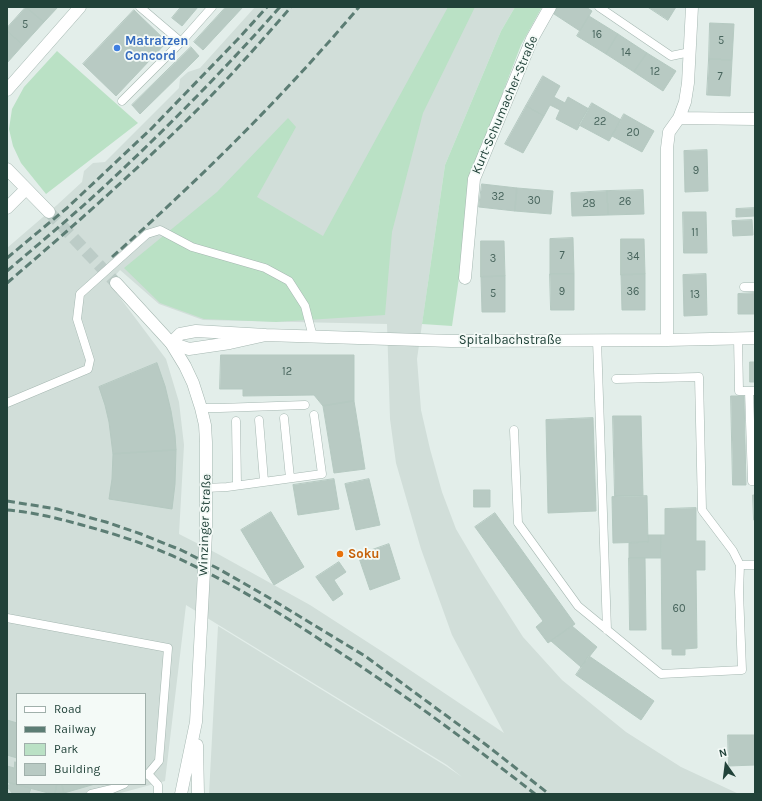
<!DOCTYPE html>
<meta charset="utf-8">
<style>
body{margin:0}
#map{position:relative;width:762px;height:801px;overflow:hidden;background:#e3eeea;font-family:Karla,sans-serif}
canvas{display:block}
.frame{position:absolute;inset:0;border:8px solid #214239;pointer-events:none}
.legend{position:absolute;left:16px;top:693px;width:130px;height:92px;box-sizing:border-box;background:#f4faf7;border:1px solid #a0b0ab;margin:0;padding:5px 7px;list-style:none;font-size:12px;color:#214239}
.legend li{display:flex;align-items:center;gap:8px;height:20px}
.legend b{width:20px;border:1px solid #a0b0ab}
.north{position:absolute;left:706px;top:745px;width:40px;height:40px;-webkit-text-stroke:3px #f4faf7;paint-order:stroke;rotate:346deg;font-size:11px;font-weight:700;line-height:16px;text-align:center;color:#214239}
.north::after{content:'';display:block;margin:auto;width:14px;height:18px;background:#214239;clip-path:polygon(50% 0,100% 100%,50% 72%,0 100%)}
</style>
<div id="map">
<canvas width="762" height="801"></canvas>
<div class="frame"></div>
<ul class="legend">
<li><b style="height:5px;background:#fff"></b>Road</li>
<li><b style="height:5px;background:#5c7d74"></b>Railway</li>
<li><b style="height:11px;background:#bae1c5"></b>Park</li>
<li><b style="height:11px;background:#b8cac3"></b>Building</li>
</ul>
<div class="north">N</div>
</div>
<script>
const c = document.querySelector('canvas').getContext('2d');
c.lineJoin = 'round';
function paint(path, color) {
  c.fillStyle = color;
  c.fill(path, 'evenodd');
}
function trace(path, color, width, dash) {
  c.strokeStyle = color;
  c.lineWidth = width;
  c.lineCap = dash ? 'butt' : 'round';
  c.setLineDash(dash || []);
  c.stroke(path);
}
function drawText(font, color, halo, rows, align = 'center') {
  c.font = font + ' Karla,sans-serif';
  c.lineWidth = 3.5;
  c.setLineDash([]);
  c.textBaseline = 'middle';
  c.strokeStyle = halo;
  c.fillStyle = color;
  for (const [text, x, y, turn = 0] of rows) {
    c.save();
    c.translate(x, y);
    c.rotate((+turn || 0) * Math.PI / 180);
    c.textAlign = isNaN(turn) ? turn : align;
    if (halo) c.strokeText(text, 0, 0);
    c.fillText(text, 0, 0);
    c.restore();
  }
}
const built = new Path2D(`
 M255 7H515L501 31 445 165 417 359 421 410 430 449 442 492 456 529 482 573 523 637 562 680 626 732 681 767 739 794H209L218 626 446 766 462 777 447 765 186 605 165 781 117 794H7V248L57 205 82 182 84 171 93 163 105 162 179 88 180 79 188 72 200 68ZM120 270 159 304 203 320 387 324 390 419 396 463 421 549 452 635 504 733 386 654 310 605 218 554 179 534 184 445 179 402 166 359 109 283ZM17 694H145V784H17Z`);
const green = new Path2D(`
 M448 7H475L423 113 392 232 385 315 276 322 204 319 160 303 124 268 217 192 288 118 296 127 257 197 323 236Z
 M515 7H542L521 45 472 173 467 223 452 326 422 324 445 165 501 31Z
 M57 51 138 123 46 194 21 163 13 146 9 129 12 109 24 87Z`);
const building = new Path2D(`
 M26 7H58L44 22Z
 M26 7 44 22 23 45 7 31V28Z
 M181 7H198L182 26 172 18Z
 M226 7H243L203 50 194 42Z
 M554 7H586L592 11 580 31 551 12Z
 M648 7H676L668 20Z
 M134 10 167 42 116 96 83 64Z
 M589 16 618 34 606 54 577 36Z
 M710 23 734 24 732 60 709 59Z
 M7 31 23 45 7 63Z
 M618 34 647 53 634 72 606 54Z
 M191 47 199 56 140 114 132 105Z
 M647 53 676 71 663 91 634 72Z
 M709 59 732 60 730 96 707 95Z
 M543 76 560 86 554 97 565 103 568 97 589 109 577 130 556 119 560 110 550 105 544 116 526 106Z
 M592 103 621 120 609 141 579 125Z
 M526 106 544 116 523 153 505 144Z
 M624 114 654 131 642 152 612 136Z
 M707 150 708 191 685 192 684 151Z
 M482 184 517 188 515 211 479 207Z
 M517 188 553 191 551 214 515 211Z
 M643 190 644 214 608 215 607 191Z
 M607 191 608 215 572 216 571 193Z
 M755 208V216L736 217V209Z
 M683 212H706L707 253H684Z
 M752 220 753 235 733 236 732 221Z
 M573 238 574 274H550V239Z
 M621 239H644L645 274 621 275Z
 M481 241H504L505 276 481 277Z
 M550 274H574V310H551Z
 M645 274V310H622L621 275Z
 M706 274 707 315 684 316 683 275Z
 M505 276V312H482L481 277Z
 M755 293V314H738V294Z
 M221 355H354V401L323 406 314 395 243 396V389H220Z
 M750 362H755V382H750Z
 M157 363 165 386 171 411 175 435 176 450 113 454 109 422 105 405 99 387Z
 M731 396H744L746 485H733Z
 M354 401 365 469 334 473 323 406Z
 M613 416H641L643 496H615Z
 M593 418 596 511 548 513 546 420Z
 M176 450 175 484 172 509 109 499 112 479 113 454Z
 M334 479 339 509 298 515 293 485Z
 M369 479 380 525 356 530 345 484Z
 M474 490H490V507H474Z
 M753 495H755V520H754Z
 M647 496 648 542 613 543 612 497Z
 M696 508V541H705V570H696L697 648 685 649V655H672V649H662L661 535H665V509Z
 M271 512 304 567 274 585 241 530Z
 M495 513 575 624 548 643 536 627 543 621 475 527Z
 M648 535H661V558H629V543L648 542Z
 M389 544 400 579 370 590 358 555Z
 M629 558H645L646 630H630Z
 M339 562 346 572 334 580 343 594 333 601 316 577Z
 M572 626 597 647 581 667 551 641Z
 M589 656 654 701 641 720 576 675Z
 M7 720 17 723V758L7 755Z
 M728 735H755V765L729 766Z
 M15 762 17 763V784H57L55 794H52L7 782V766L14 768Z
 M10 783 31 788 29 794H13L8 788Z
 M57 784H62L64 793 55 794Z
 M62 784H95L64 793Z`);
const tertiaryTunnel = new Path2D(`
 M49 212 116 283`);
const service = new Path2D(`
 M140 7 181 42
 M599 7 671 56 690 52
 M122 101 181 42 212 7
 M744 287H755
 M738 338 739 391H754
 M597 340 607 630
 M616 379 699 377 702 510 733 551 740 565
 M749 391 752 481H755
 M7 403 88 369 90 360 77 319 80 294 147 234 160 230 192 247 265 268 289 281 305 306 313 337
 M201 408H220L305 405
 M284 418 290 478
 M259 420 264 481
 M236 421 237 485
 M514 430 518 523 578 606 661 674 742 670 739 592 740 565H755
 M206 488 227 487 322 474 314 415
 M7 618 168 648 159 761 148 774 145 775
 M148 774 158 785V794
 M91 794 112 789 124 784`);
const minor = new Path2D(`
 M679 118 755 119
 M7 208 26 189
 M465 278 474 179 532 39 550 7
 M266 335 230 343 189 349 171 343 180 334 196 331 266 335 451 341 667 340 755 338
 M667 340V148L669 132 679 118 685 102 688 83 692 7`);
const tertiary = new Path2D(`
 M7 90 80 7
 M7 169 49 212
 M116 283 171 343 185 366 193 383 201 408 205 425 206 442V533L196 722 181 794
 M197 745 198 794`);
const rail = new Path2D(`
 M112 257C200 179 283 97 359 7
 M7 258 67 208 151 129 239 38 267 7
 M7 271C41 242 75 214 108 183 168 127 225 69 280 7
 M7 283C76 224 144 164 208 99 237 69 264 38 291 7
 M7 501 57 509 106 522 141 534 181 550 217 568 266 596 365 656 485 744 549 794
 M7 510C32 512 57 518 82 525 119 535 156 547 190 564 236 586 280 613 322 641 396 688 466 740 535 794`);
const markers = [
 [117,48,4,"#3f7fe0"],
 [340,554,4,"#e8710a"]
];
const numberNames = [
 ["5",25,25],
 ["16",597,35],
 ["5",721,41],
 ["14",626,53],
 ["12",655,72],
 ["7",720,77],
 ["22",600,122],
 ["20",633,133],
 ["9",696,171],
 ["32",498,197],
 ["30",534,201],
 ["26",625,202],
 ["28",589,204],
 ["11",695,233],
 ["7",562,256],
 ["34",633,257],
 ["3",493,259],
 ["9",562,292],
 ["36",633,292],
 ["5",493,294],
 ["13",695,295],
 ["12",287,372],
 ["60",679,609]
];
const shopNames = [
 ["Matratzen",125,41],
 ["Concord",125,56]
];
const streetNames = [
 ["Kurt-Schumacher-Straße",505,105,-67],
 ["Spitalbachstraße",510,340],
 ["Winzinger Straße",205,525,-88]
];
const foodNames = [
 ["Soku",348,554]
];
paint(built, '#d1ded9');
paint(green, '#bae1c5');
paint(building, '#b8cac3');
trace(building, '#b5c9c1', 1);
trace(tertiaryTunnel, '#bcccc7', 12, [12, 6]);
trace(service, '#a5b7b1', 9);
trace(minor, '#a5b7b1', 13);
trace(tertiary, '#a5b7b1', 13);
trace(service, '#fff', 8);
trace(minor, '#fff', 12);
trace(tertiary, '#fff', 12);
trace(rail, '#5c7d74', 3, [8, 4]);
for (const [x, y, r, color] of markers) {
  const dot = new Path2D();
  dot.arc(x, y, r, 0, 2 * Math.PI);
  c.fillStyle = color;
  c.fill(dot);
  trace(dot, '#f4faf7', 1.5);
}
drawText('11px', '#47645c', null, numberNames);
drawText('bold 13px', '#366cbe', '#f4faf7', shopNames, 'left');
drawText('13px', '#214239', '#f4faf7', streetNames);
drawText('bold 13px', '#c56008', '#f4faf7', foodNames, 'left');
</script>
